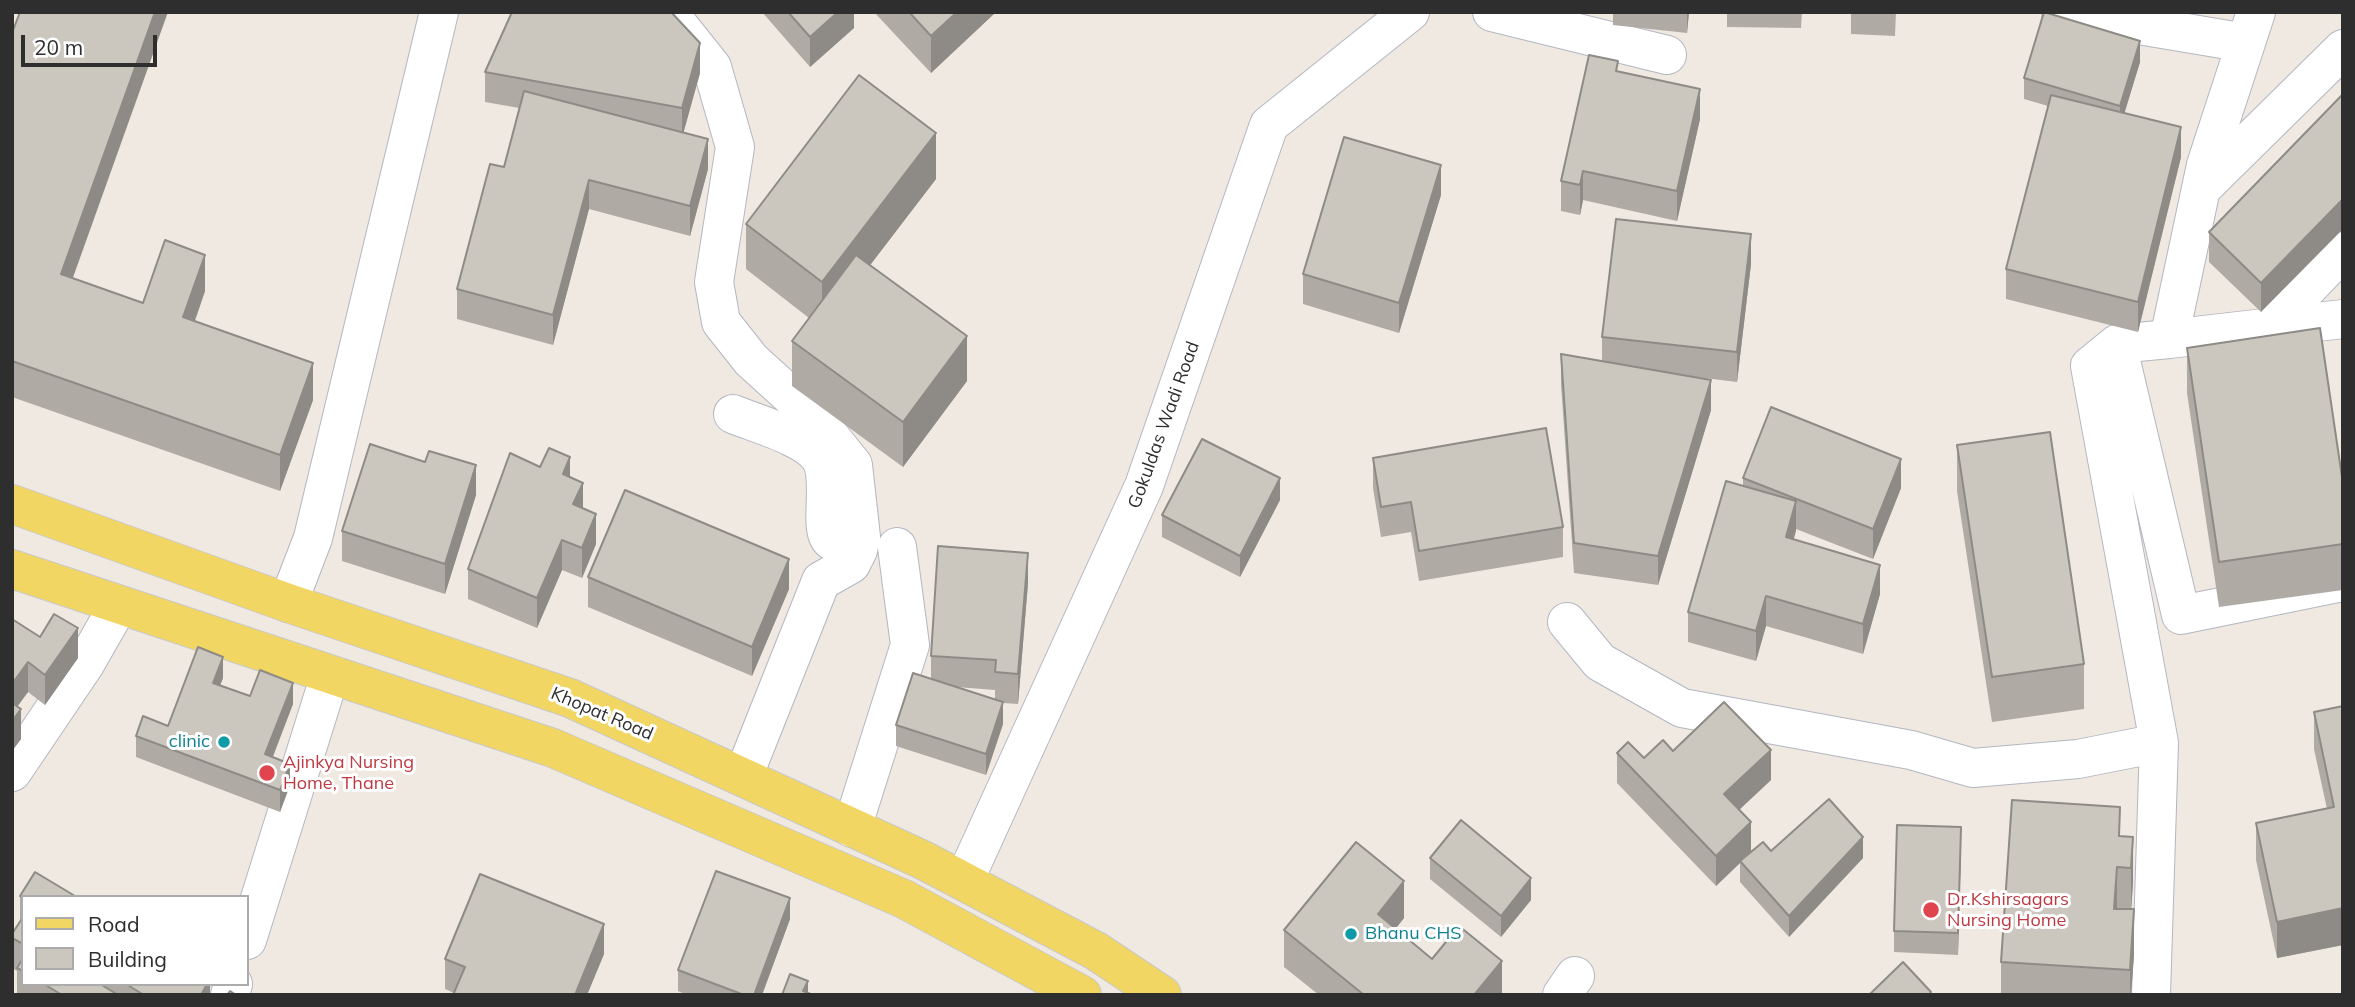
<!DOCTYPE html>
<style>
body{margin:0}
#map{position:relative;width:2355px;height:1007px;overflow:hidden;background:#efe9e1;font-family:Mulish,sans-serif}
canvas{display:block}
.frame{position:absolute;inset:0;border:14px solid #2e2e2e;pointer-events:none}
.legend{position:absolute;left:21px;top:895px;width:228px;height:91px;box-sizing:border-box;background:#fff;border:2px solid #ababab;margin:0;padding:9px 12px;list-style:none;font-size:21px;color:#2e2e2e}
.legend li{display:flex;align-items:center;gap:14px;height:35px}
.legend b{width:35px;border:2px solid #ababab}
.scale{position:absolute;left:21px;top:35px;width:136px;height:32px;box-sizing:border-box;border:4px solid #2e2e2e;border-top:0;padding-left:9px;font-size:21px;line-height:24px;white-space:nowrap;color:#2e2e2e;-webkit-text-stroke:5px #fff;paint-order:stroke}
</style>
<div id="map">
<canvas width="2355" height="1007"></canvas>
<div class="frame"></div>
<ul class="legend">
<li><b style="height:9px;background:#f2d663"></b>Road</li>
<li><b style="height:19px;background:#cbc7bf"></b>Building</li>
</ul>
<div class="scale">20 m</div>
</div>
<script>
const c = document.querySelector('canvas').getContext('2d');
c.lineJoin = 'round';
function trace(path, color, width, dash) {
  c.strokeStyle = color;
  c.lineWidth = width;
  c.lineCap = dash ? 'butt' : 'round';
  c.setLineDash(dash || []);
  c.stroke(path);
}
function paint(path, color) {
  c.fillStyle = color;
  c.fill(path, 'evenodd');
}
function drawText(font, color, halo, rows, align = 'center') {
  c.font = font + ' Mulish,sans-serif';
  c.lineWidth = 6;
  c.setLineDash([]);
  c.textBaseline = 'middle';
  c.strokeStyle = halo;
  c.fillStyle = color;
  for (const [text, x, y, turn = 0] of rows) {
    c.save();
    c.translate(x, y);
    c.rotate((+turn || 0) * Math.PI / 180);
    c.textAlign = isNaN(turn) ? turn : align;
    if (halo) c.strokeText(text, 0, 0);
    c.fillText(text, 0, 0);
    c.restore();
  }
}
const minor = new Path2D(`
 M668 12 712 67 735 147 714 282 721 322 751 360 816 419 853 465 861 537 858 550 851 564 821 581 743 777
 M1492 12 1667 55
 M2061 12 2246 43
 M2202 188 2343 49
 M2269 328 2343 251
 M2169 339 2343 319
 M2117 344 2181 615 2343 582
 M733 414C757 424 806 437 820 458 834 479 817 531 832 541 838 546 850 548 858 550
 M288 603 313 538 439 12
 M1567 622 1600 662 1682 708 1911 750 1973 768 2078 759 2159 743
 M12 772 85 664 118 606
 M852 828 910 645 897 547
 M964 881 1144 486 1269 125 1410 12
 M247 940 330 675
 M230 995 233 984
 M1562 995 1575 976
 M2151 995 2159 743 2090 366 2117 344 2169 339 2206 165 2256 12`);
const major = new Path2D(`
 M12 504 288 603 570 698 923 860 1096 951 1162 995
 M12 569 553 748 904 899 1082 995`);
const wall = new Path2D(`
 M762 12H854V28L810 67Z
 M874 12H996L931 73Z
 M1613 12H1689L1687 33 1613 25Z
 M1727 12H1802L1801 28 1727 27Z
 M1851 12H1896L1895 36 1851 34Z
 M12 33 73 278 143 303 205 291 195 321 313 400 280 491 12 397Z
 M2140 62 2124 113 2181 157 2138 332 2006 299V269L2048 106 2024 99V78Z
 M1618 71 1700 119 1677 221 1583 200 1580 215 1561 211V181Z
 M485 72 700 73 683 133 708 169 690 236 589 209 553 345 457 319V289L504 167 519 108 485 102Z
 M2343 94 2261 312 2209 262V232Z
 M936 179 870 265 967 381 903 467 792 386V341L809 318 746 269V224Z
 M1441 195 1399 333 1303 304V274Z
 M1751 264 1737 382 1688 376 1711 410 1658 585 1574 573 1561 384V354L1602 361V337Z
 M2187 348 2343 484V590L2219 607 2187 393Z
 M1957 445 2084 664V709L1992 722 1957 491Z
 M1373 458 1563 527V557L1419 581 1411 532 1381 537 1373 488Z
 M540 467 570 478 596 544 582 578 562 570 537 628 468 599V569Z
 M1743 478 1901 488 1873 559 1796 529 1793 539 1880 594 1863 654 1766 626 1756 661 1688 642V612L1743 486Z
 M476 495 445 594 342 561V531Z
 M1280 500 1240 577 1162 537V515Z
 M588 577 789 589 752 676 588 607Z
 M1028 583 1018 704 1003 703V724L986 775 896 746V725L931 679V656ZM956 687 995 690V700Z
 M12 619 40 637 78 658 45 705 28 692 17 706 21 739 12 751Z
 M223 678 220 685 250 696 293 704 273 757 290 785 280 812 136 757V736L168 726Z
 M2343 706V945L2277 958 2256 860V823L2327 809 2314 749V712Z
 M1673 751 1771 780 1739 810 1751 851H1771L1863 858 1789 937 1740 882V863L1716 886 1617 783V753L1644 758Z
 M2120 836 2133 837V882L2131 909 2134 955 2131 995H2001V962Z
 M1961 848 1958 955 1894 952V931Z
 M1430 858 1531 900 1501 937 1430 879Z
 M20 896 23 897V984H210V995H17V971L12 968V934L20 922Z
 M1404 918 1395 929 1432 959 1502 995H1319L1284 967V930Z
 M790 919 762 995H687L678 991V970Z
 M604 954 587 995H453L454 993 445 989V959Z`);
const shadedWall = new Path2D(`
 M155 12H168L61 311V274Z
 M838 12H854V28L810 67V37Z
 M957 12H996L931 73V36Z
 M1687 12H1689L1687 33Z
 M2140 41V62L2120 128V106Z
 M700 43V73L682 138V108Z
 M1700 89V119L1677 221V191Z
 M2181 127V157L2138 332V302Z
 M936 133V179L822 328V282Z
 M708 139V169L690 236V206Z
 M1441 165V195L1399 333V303Z
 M1583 171V200L1580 215V185Z
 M589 180V209L553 345V315Z
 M2343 199V229L2261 312V283Z
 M1751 234V264L1737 382V352Z
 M205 255V291L183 354V317Z
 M967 336V381L903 467V422Z
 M313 363V400L280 491V455Z
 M1711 380V410L1658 585V556Z
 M570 457V487L563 474Z
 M1901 459V488L1873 559V529Z
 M476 465V495L445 594V564Z
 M1280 478V500L1240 577V556Z
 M583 483V513L573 504Z
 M1796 501V531L1786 567V537Z
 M596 514V544L582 578V548Z
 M562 540V570L537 628V598Z
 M1028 553V583L1018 704V674Z
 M789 559V589L752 676V647Z
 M1880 565V594L1863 654V624Z
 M1766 596V626L1756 661V631Z
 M78 628V658L45 705V675Z
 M223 657V678L213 704V683Z
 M28 662V692L12 714V684Z
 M293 683V704L265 776V754Z
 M1003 702V724L986 775V754Z
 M21 709V739L12 751V721Z
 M1771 750V780L1724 824V794Z
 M290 764V785L280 812V790Z
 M1751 822V852L1740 861V863L1716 886V856Z
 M1961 827V848L1958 955V933Z
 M1863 837V858L1789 937V916Z
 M2133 837V882L2131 913V868Z
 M2117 867V913L2114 909Z
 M1531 878V900L1501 937V916Z
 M1404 881V918L1378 951V914Z
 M790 898V919L762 995H754Z
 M2343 908V945L2277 958V922Z
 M2134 909V955L2131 995H2130V970Z
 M604 924V954L587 995H575Z
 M1502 961V995H1474Z
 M808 981V995L803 991Z
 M207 984H210V995H201Z`);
const building = new Path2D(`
 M20 12H155L61 274 143 303 165 240 205 255 183 317 313 363 280 455 12 361V33Z
 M512 12H671L700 43 682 108 485 72Z
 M788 12H838L810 37Z
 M909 12H957L931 36Z
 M2044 12 2140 41 2120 106 2024 78Z
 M1589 55 1618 61 1616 71 1700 89 1677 191 1583 171 1580 185 1561 181Z
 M859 75 936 133 822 282 746 224Z
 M524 91 708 139 690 206 589 180 553 315 457 289 490 164 504 167Z
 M2343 94V199L2261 283 2209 232Z
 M2051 95 2181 127 2138 302 2006 269Z
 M1344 137 1441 165 1399 303 1303 274Z
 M1616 219 1751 234 1737 352 1602 337Z
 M856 255 967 336 903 422 792 341Z
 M2320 328 2343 484V544L2219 562 2187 348Z
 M1561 354 1711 380 1658 556 1574 543Z
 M1771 407 1901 459 1873 529 1743 478Z
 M1546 428 1563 527 1419 551 1411 502 1381 507 1373 458Z
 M2050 432 2084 664 1992 677 1957 445Z
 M1202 439 1280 478 1240 556 1162 515Z
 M370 444 425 462 429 451 476 465 445 564 342 531Z
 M549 448 570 457 563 474 583 483 573 504 596 514 582 548 562 540 537 598 468 569 510 453 540 467Z
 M1726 481 1796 501 1786 537 1880 565 1863 624 1766 596 1756 631 1688 612Z
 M625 490 789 559 752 647 588 577Z
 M938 546 1028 553 1018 674 995 672 996 660 931 656Z
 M54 614 78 628 45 675 28 662 12 684V619L40 637Z
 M198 647 223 657 213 683 250 696 260 670 293 683 265 754 290 764 280 790 136 736 143 716 168 726Z
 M913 673 1003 702 986 754 896 725Z
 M1724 702 1771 750 1724 794 1751 822 1716 856 1617 753 1628 742 1644 758 1663 740 1673 751Z
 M12 703 21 709 12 721Z
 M2343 706V908L2277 922 2256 823 2334 807 2314 712Z
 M1829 799 1863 837 1789 916 1740 861 1763 842 1771 851Z
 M2012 800 2120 807 2119 836 2133 837 2131 868 2117 867 2114 909H2134L2130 970 2001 962Z
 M1461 820 1531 878 1501 916 1430 858Z
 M1897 825 1961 827 1958 933 1894 931Z
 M1356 842 1404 881 1378 914 1432 959 1459 926 1502 961 1474 995H1364L1284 930Z
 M716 871 790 898 754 995H744L678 970Z
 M35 872 75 896 74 897H23V898L20 896Z
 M480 874 604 924 575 995H453L465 967 445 959Z
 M23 917V944L12 938V934Z
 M23 958V971L17 968Z
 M1903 962 1931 992 1929 995H1869Z
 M790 974 808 981 803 991 813 995H782Z
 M44 984H100L115 993 114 995H62Z
 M126 984H207L201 995H144Z
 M230 991 236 995H227Z`);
const markers = [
 [224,742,7,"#0f9aa8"],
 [267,773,9,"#e0444e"],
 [1931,910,9,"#e0444e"],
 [1351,934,7,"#0f9aa8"]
];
const streetNames = [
 ["Gokuldas Wadi Road",1164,425,-70],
 ["Khopat Road",602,714,23]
];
const cultureNames = [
 ["clinic",210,742],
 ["Bhanu CHS",1365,934,"left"]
];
const healthNames = [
 ["Ajinkya Nursing",283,763],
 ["Home, Thane",283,784],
 ["Dr.Kshirsagars",1947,900],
 ["Nursing Home",1947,921]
];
trace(minor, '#b4b6c1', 40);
trace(major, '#c9c9c9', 40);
trace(minor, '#fff', 38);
trace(major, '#f2d663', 38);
paint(wall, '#afaba4');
paint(shadedWall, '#8e8b86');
paint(building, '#cbc7bf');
trace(building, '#8e8b86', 2);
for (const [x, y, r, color] of markers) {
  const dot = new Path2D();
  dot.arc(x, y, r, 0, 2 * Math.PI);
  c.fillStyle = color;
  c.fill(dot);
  trace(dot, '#fff', 2.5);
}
drawText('18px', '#2e2e2e', '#fff', streetNames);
drawText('18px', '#0d838f', '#fff', cultureNames, 'right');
drawText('18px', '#be3a42', '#fff', healthNames, 'left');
</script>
